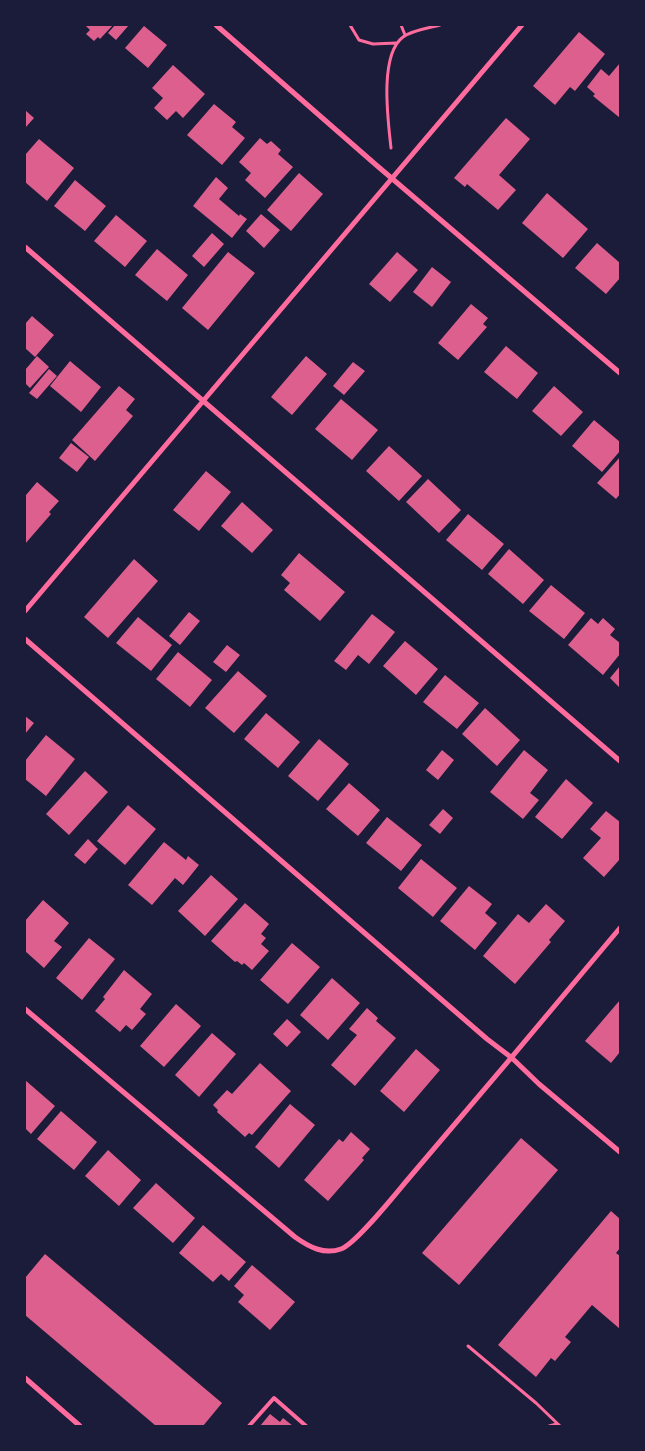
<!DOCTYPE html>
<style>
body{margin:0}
#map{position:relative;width:645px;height:1451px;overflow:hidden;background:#1b1b3a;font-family:"Nunito Sans",sans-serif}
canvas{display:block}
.frame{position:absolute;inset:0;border:26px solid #1b1b3a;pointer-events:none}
</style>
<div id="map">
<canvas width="645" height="1451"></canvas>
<div class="frame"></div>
</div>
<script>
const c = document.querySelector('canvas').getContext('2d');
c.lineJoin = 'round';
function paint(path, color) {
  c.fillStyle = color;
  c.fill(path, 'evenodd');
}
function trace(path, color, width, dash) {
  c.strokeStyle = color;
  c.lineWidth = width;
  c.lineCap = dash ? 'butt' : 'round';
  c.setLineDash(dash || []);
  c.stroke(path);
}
const building = new Path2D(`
 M85 25H113L100 39 98 37 94 41 86 34 90 30Z
 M115 25H129L116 40 108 33Z
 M144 26 167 45 148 68 125 48Z
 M579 32 605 54 575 91 570 87 555 105 533 86Z
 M620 63V118L593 96 595 94 587 87 601 69 609 76Z
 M173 65 205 94 183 118 176 111 167 120 154 108 163 98 152 88Z
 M214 104 236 122 232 127 245 138 222 165 187 135Z
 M25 110 34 118 25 128Z
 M506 118 530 139 499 175 516 190 498 210 467 184 465 187 454 178Z
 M260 138 267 144 271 141 281 150 278 154 293 167 265 198 245 180 251 173 239 162Z
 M39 139 74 168 47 201 25 182V155Z
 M299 173 323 194 291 231 267 210Z
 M216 177 228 188 219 199 239 216 240 214 247 219 232 238 193 206Z
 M75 180 106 206 85 231 54 206Z
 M547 193 588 229 563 258 522 223Z
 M261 214 280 230 264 248 246 231Z
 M116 215 147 241 125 267 94 241Z
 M212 233 224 244 204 267 192 256Z
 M597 243 620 263V278L606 294 575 268Z
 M157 249 188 275 167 301 135 275Z
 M228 252 255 273 208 330 182 308Z
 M397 252 418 270 390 302 369 284Z
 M432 267 451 282 432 307 413 292Z
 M471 304 488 318 483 324 487 327 458 360 438 343Z
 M32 316 54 335 35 357 25 348V324Z
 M506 346 538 373 517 399 484 372Z
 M37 356 49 367 30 388 25 383V370Z
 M306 356 327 374 292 415 271 397Z
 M70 361 101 387 81 412 50 386Z
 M353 362 365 371 344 395 333 386Z
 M49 369 57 376 37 399 29 393Z
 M119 386 135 399 126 410 133 416 95 461 72 440Z
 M554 386 583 412 561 436 532 411Z
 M341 399 378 430 352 460 315 429Z
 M594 420 620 442V451L602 472 572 446Z
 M71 443 89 457 77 472 59 458Z
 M389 446 422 476 399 501 366 471Z
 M620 457V494L616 499 597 483Z
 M206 471 231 492 199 531 173 510Z
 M428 479 461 510 439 533 406 502Z
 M37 482 59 501 49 512 51 514 25 544V494L26 495Z
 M242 502 273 530 252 553 221 526Z
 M468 514 504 544 482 570 446 540Z
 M509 549 544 580 523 604 488 574Z
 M299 553 345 592 320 621 284 590 290 583 281 575Z
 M134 559 158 581 108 638 84 617Z
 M551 585 585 613 564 639 529 611Z
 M189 612 200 621 180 645 169 636Z
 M372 614 395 632 369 664 358 655 346 670 334 661Z
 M138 617 172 645 151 671 116 643Z
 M591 618 598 624 603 618 615 629 610 635 620 643V654L603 675 568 645Z
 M405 641 438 669 416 695 383 666Z
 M227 645 240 655 226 672 213 662Z
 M178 652 212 680 190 707 156 679Z
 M620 666V688L610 678Z
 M238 671 267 696 234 733 205 708Z
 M445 675 479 703 457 729 423 702Z
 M485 708 520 740 497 766 462 734Z
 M266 713 300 742 278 768 244 739Z
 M25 716 34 723 25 734Z
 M46 735 75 759 46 796 25 779V761Z
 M319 739 349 764 318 801 288 776Z
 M442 750 454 760 438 780 426 770Z
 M524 750 548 770 530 793 539 800 523 819 490 792Z
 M85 771 108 792 69 835 46 814Z
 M566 779 593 803 562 839 535 817Z
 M349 783 380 810 358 836 326 809Z
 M128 805 156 829 125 865 97 841Z
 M443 809 453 818 440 834 429 825Z
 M606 811 620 822V859L604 877 583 858 601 838 590 829Z
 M387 817 422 845 401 871 366 843Z
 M88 839 98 849 85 864 74 855Z
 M164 842 186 860 188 856 199 865 183 885 175 878 152 905 128 885Z
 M421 859 457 888 433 917 398 888Z
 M211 875 238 899 205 936 178 911Z
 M469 886 492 904 485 913 497 923 475 950 440 921Z
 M43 900 69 923 54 941 62 947 44 968 25 951V921Z
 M245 903 269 924 261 934 266 938 261 944 269 951 252 970 244 963 242 965 237 961 235 962 211 941Z
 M546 904 565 921 549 940 551 942 515 984 483 956 518 914 529 923Z
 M89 938 115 959 82 1000 56 978Z
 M292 943 320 967 288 1004 260 980Z
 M124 970 152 994 140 1009 146 1014 132 1030 126 1025 120 1032 95 1011 105 999 103 997Z
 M332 978 360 1003 328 1040 300 1015Z
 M620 1000V1052L611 1063 585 1041Z
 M176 1004 201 1026 164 1067 140 1046Z
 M367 1008 378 1018 376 1021 396 1038 355 1086 331 1065 357 1035 349 1029Z
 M287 1019 301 1032 287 1047 273 1034Z
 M212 1033 236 1054 199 1097 175 1075Z
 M416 1049 440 1070 404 1112 380 1091Z
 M260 1063 291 1091 252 1135 249 1133 245 1137 217 1112 218 1110 213 1105 227 1090 232 1094Z
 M25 1080 55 1106 31 1134 25 1128Z
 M290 1104 315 1125 279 1168 255 1147Z
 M61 1111 97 1142 74 1170 37 1139Z
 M351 1132 370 1149 362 1158 364 1160 328 1201 304 1180 339 1139 343 1142Z
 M521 1138 558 1170 459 1285 422 1253Z
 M108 1150 141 1180 119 1206 85 1176Z
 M156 1183 195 1218 173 1243 133 1208Z
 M611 1211 620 1219V1248L616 1253 620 1256V1329L592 1305 565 1337 571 1342 555 1361 551 1358 536 1377 498 1345Z
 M203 1225 246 1262 229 1281 221 1274 213 1282 179 1253Z
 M45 1254 222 1403 203 1426H156L25 1315V1278Z
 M252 1265 295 1302 270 1330 238 1302 244 1295 234 1286Z
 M270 1414 280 1422 283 1418 293 1426H260Z`);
const path = new Path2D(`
 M350 25 359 40 373 44 396 43
 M401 25 405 35
 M391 148C388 120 379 55 403 37 412 30 429 28 440 25
 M468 1346 536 1403 560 1426
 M549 1426 557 1424`);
const service = new Path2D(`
 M249 1426 274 1398 306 1426`);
const minor = new Path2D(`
 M216 25 375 164 620 373
 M25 247 620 761
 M25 611 522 25
 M25 639 487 1039 512 1058 539 1084 620 1152
 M25 1009 295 1237C309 1247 324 1255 341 1249 356 1244 397 1192 409 1178 480 1095 550 1012 620 928
 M25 1378 80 1426`);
paint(building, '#dd5f8e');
trace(path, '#ff6b9d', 3);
trace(service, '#ff6b9d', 4);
trace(minor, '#ff6b9d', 5);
</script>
